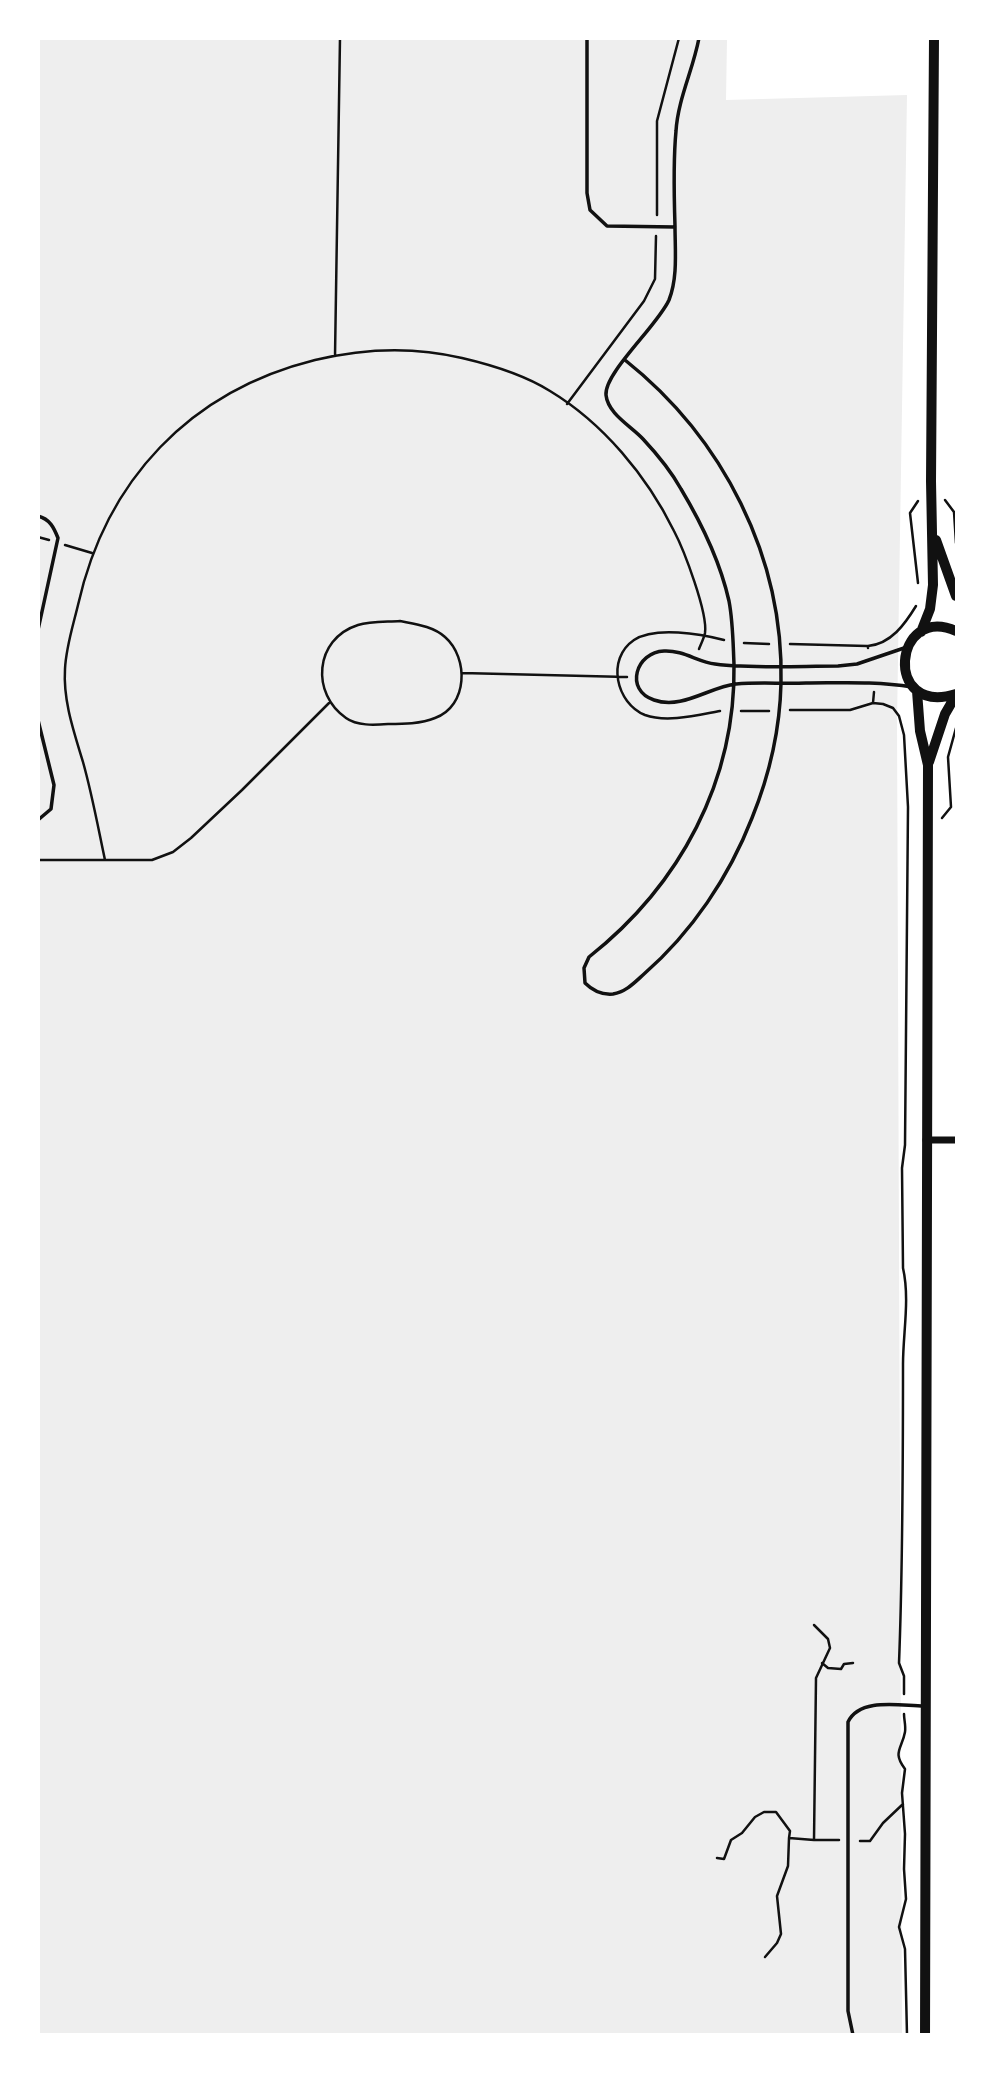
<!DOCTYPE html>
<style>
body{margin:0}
#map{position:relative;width:995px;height:2073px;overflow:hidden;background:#fff;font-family:Quicksand,sans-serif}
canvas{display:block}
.frame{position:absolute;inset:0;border:40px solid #fff;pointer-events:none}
</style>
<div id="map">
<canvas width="995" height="2073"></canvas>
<div class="frame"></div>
</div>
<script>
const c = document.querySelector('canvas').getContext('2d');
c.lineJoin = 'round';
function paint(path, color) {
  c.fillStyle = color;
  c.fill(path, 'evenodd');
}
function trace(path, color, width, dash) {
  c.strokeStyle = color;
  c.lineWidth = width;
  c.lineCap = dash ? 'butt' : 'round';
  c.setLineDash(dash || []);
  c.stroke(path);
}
const green = new Path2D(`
 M39 39H727L726 100 907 95 897 721 902 2034 39 2035Z`);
const path = new Path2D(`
 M657 215V121L679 38
 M335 356 340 38
 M567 404 644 301 655 279 656 236
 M945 500 954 512 956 543
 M918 501 910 513 918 583
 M38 537 49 540
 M65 545 92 553
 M400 621C415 624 433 626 445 637 469 658 468 706 435 718 421 724 403 724 388 724 374 725 357 726 346 718 311 694 314 639 358 625 370 621 387 622 400 621Z
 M744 643 769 644
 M790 644 867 646
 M868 648V646C891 644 905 624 916 606
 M462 673 627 677
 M874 692 873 703 883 704 893 708 899 716 904 735 908 807 905 1145 902 1168 903 1268C910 1299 903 1333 903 1364 903 1464 903 1563 899 1663L904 1676V1694
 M790 710H850L873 703
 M720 711C698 715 667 723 645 715 616 703 606 659 634 640 655 626 701 634 724 640
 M741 711H769
 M942 818 951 807 948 757 956 728
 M38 860H152L173 852 191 838 242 790 329 703
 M105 860C98 827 92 794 83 762 74 732 63 701 65 669 66 647 73 626 78 605 106 480 190 391 315 360 365 348 412 346 462 358 492 365 523 374 550 391 603 423 647 476 674 531 684 550 708 613 705 633 704 638 701 644 699 649
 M814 1625 828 1639 830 1648 816 1678 814 1840H839
 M822 1663 828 1668 841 1669 844 1664 853 1663
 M904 1714C904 1720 906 1726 905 1732 902 1749 892 1752 905 1769L902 1793 905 1834 904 1869 906 1899 899 1927 905 1949 907 2035
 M860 1841H870L883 1823 903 1804
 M717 1858 724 1859 731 1840 742 1833 755 1817 764 1812H776L790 1831 789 1838
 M765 1957 777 1943 781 1934 777 1896 788 1866 789 1838 814 1840`);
const service = new Path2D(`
 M587 38V193L590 210 607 226 675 227
 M625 360C723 438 784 557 781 683 780 728 769 776 752 818 729 877 692 932 644 974 635 982 626 992 613 994 602 995 593 991 585 983L584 968 589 957C680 885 736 781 734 664 733 643 733 622 729 601 720 561 702 524 681 489 671 471 657 454 643 439 631 426 608 414 606 395 604 373 658 325 669 300 678 277 675 250 675 226 674 195 673 162 676 131 678 99 693 70 699 38
 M38 516C50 519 54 528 58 538L38 630
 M907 647 857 664 838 666C800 666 752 669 715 664 698 662 683 650 664 651 636 652 624 690 654 700 682 710 709 687 736 684 759 682 783 684 806 683 841 683 876 681 912 687
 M38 720 54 785 51 809 38 820
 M853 2035 848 2011V1722C860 1697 901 1706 924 1706`);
const minor = new Path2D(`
 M926 1140H956`);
const tertiary = new Path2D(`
 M936 540 956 596
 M956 631C894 603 882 717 956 694
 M921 632 930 609 933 585 931 481 934 38
 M917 691 920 731 928 765 925 2035
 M929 762 945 714 956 695`);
paint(green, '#eee');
trace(path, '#111', 2.5);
trace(service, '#111', 3.5);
trace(minor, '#111', 7);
trace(tertiary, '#111', 10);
</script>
